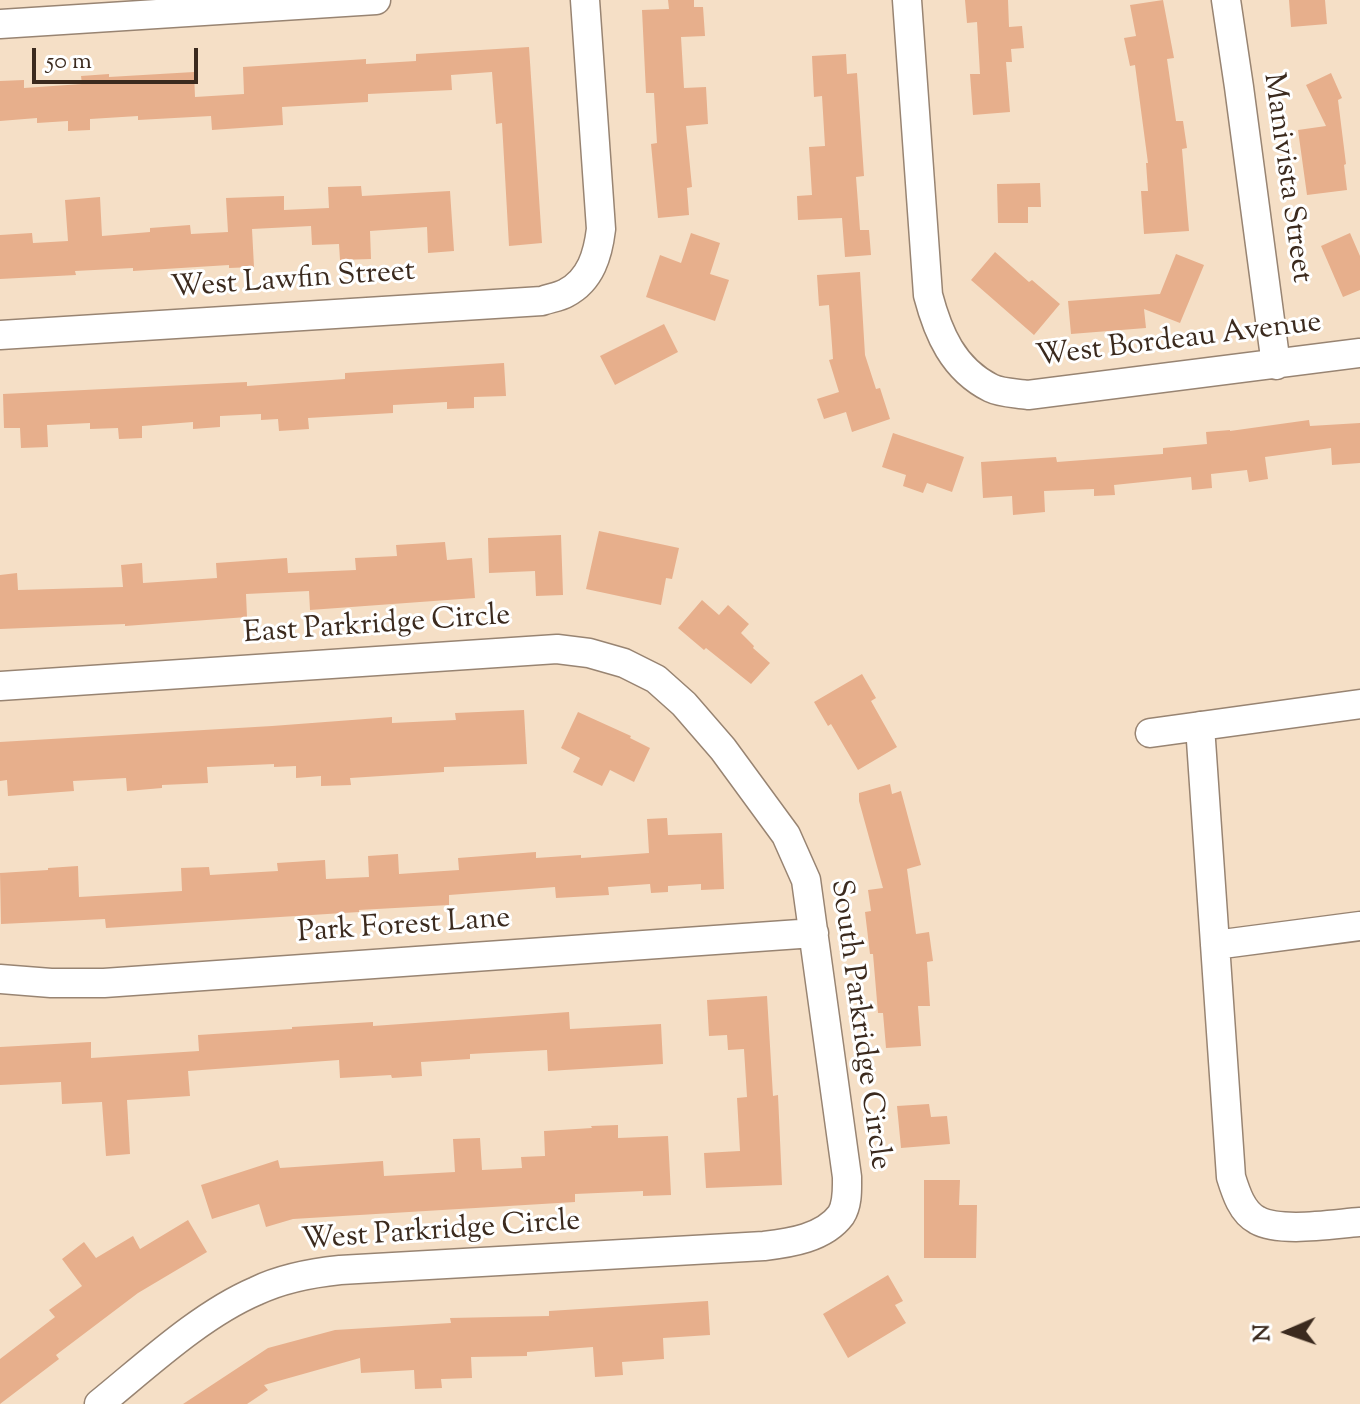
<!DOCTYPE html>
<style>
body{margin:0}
#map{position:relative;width:1360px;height:1404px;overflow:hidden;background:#f5dfc6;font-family:"Sorts Mill Goudy",serif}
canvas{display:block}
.north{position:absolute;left:1248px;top:1292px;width:80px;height:80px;-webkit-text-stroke:6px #fff;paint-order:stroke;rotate:268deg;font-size:22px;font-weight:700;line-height:32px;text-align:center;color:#3b2a1e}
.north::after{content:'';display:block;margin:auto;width:28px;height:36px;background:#3b2a1e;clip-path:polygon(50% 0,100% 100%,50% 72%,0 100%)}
.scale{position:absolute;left:32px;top:48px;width:166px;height:36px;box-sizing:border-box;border:4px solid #3b2a1e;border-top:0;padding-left:10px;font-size:24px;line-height:28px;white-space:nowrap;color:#3b2a1e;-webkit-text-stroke:6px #fff;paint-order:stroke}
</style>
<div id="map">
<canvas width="1360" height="1404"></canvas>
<div class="north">N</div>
<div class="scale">50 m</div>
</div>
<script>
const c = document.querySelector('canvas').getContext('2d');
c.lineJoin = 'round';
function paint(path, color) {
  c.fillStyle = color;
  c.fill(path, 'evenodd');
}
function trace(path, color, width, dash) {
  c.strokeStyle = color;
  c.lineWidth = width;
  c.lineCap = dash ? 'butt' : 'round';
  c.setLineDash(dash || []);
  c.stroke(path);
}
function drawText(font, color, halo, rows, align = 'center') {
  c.font = font + ' "Sorts Mill Goudy",serif';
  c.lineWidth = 6;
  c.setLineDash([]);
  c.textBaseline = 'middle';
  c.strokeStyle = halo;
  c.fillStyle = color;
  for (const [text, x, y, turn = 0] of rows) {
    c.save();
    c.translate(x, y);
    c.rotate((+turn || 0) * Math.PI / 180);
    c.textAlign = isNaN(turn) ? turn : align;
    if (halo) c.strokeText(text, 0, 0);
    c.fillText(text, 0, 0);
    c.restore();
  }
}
const building = new Path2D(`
 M668 0H694V7H703L705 36 681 37 684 88 706 87 708 124 686 126 692 187 687 188 689 215 658 218 651 144 657 143 654 93H646L642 10 669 9Z
 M965 0H1008L1009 27 1022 26 1024 48 1011 49 1012 62H1006L1010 112 973 115 970 74H980L977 22 967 23Z
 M1163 0 1174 58 1167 59 1176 121H1183L1187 148 1182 149 1189 231 1144 234 1141 191H1148L1146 163H1148L1135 65 1130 66 1124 38 1136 36 1130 5Z
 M1289 0H1325L1327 24 1291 27Z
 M529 47 542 243 509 246 502 123 496 124 492 72 451 75 452 90 368 94V102L282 107 283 125 212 130 211 116 138 120V116L90 119V130L68 131V121L37 123V118L0 121V81L24 80V88L82 84 81 76 109 74V77L194 72 195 97 244 94 243 67 366 59V64L416 61V54Z
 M846 54 847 74 857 73 864 176 856 177 860 230H869L871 255 845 257 842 218 798 220 797 196 812 195 809 147 825 146 822 96 814 97 812 56Z
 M1331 73 1342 98 1338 100 1346 164 1344 165 1347 190 1307 195 1298 130 1326 126 1306 85Z
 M1040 183 1041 207H1028V223H998L997 184Z
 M361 186 362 196 450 191 454 251 428 253 427 227 370 231 371 259 340 260 339 244 312 245 311 226 252 229 254 267 229 268V265L133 271V268L75 271 76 275 0 279V235L32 233 33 243 68 241 65 200 100 197 102 236 150 232V228L190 225 191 234 228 232 226 198 284 196V210L329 208 328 187Z
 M691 233 720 243 710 274 729 280 715 321 646 297 660 255 681 263Z
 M1350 233 1360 256V290L1343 297 1321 246Z
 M995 252 1029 282 1032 280 1060 304 1034 335 971 280Z
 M1176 254 1204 265 1180 323 1144 309 1146 328 1071 334 1068 301 1160 294Z
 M860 272 865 355 876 389 880 388 890 419 852 432 846 412 824 419 817 399 839 392 829 360 833 359 829 305 819 306 817 275Z
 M664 324 678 352 615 385 600 356Z
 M504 363 506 396 474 397V408L447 409V402L393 405V413L308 418 309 429 279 431 278 419 261 420V414L220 416V427L193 429V422L142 426V438L119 439 118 428 90 429V423L47 425 48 447 21 448 20 428H4L3 394 247 382V386L345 379V373Z
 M1309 420 1310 426 1360 423V463L1332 465 1331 448 1265 457 1268 479 1249 482 1247 470 1211 474 1212 488 1192 490 1191 477 1114 485 1115 495 1094 496V489L1044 491 1045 512 1013 515 1012 496 983 498 981 462 1056 457 1057 462 1163 454V448L1207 444 1206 432 1230 430V431Z
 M893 433 964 457 952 492 927 483 923 493 903 486 906 475 882 467Z
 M599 531 679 548 672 579 666 578 661 605 586 589Z
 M561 535 563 595 536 596 535 571 489 573 488 538Z
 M445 542 447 560 472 558 475 598 310 610 309 591 246 594 247 617 125 626V624L0 629V575L17 573 18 590 123 587 121 565 142 563 143 583 217 578 216 563 287 558 288 573 356 570 355 558 397 556 396 545Z
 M702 600 719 615 728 605 749 624 741 633 754 646 753 648 770 663 751 684 706 648 704 650 678 628Z
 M862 674 876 698 871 701 897 747 858 770 831 724 828 726 814 702Z
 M524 710 527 764 444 767V772L350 778 351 785 321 786V776L296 778V766L274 767V764L207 767 208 783 162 785V788L127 791 126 778 73 781 74 791 8 796 7 780 0 781V742L272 726 392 717V723L456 720 455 713Z
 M578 712 631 736 630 738 650 748 634 782 610 770 602 786 573 772 580 758 561 748Z
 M890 784 892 794 901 791 921 865 907 869 916 934 929 932 933 961 927 962 930 1006H918L921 1046 886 1048 883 1013H878L873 954H870L865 912 871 911 868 890 883 888 859 801V793Z
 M667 818 668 835 722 833 724 889 701 890V884L668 886V892L651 893 650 884 608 887 609 895 556 898 555 887 449 895V905L359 910V912L106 928 105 919 1 924 0 873 48 870V868L78 866 79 897 182 891 181 868 209 867 210 875 278 871 277 863 325 860 326 879 369 877 368 856 398 854 399 874 459 870 458 858 536 852V858L581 855V858L649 853 647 819Z
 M767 996 773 1096 778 1095 782 1185 706 1188 704 1153 740 1151 737 1098 747 1097 744 1049 728 1050 727 1035 709 1036 707 1000Z
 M569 1012 570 1029 661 1024 663 1064 548 1071 547 1050 470 1054V1059L421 1062 422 1076 392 1078 391 1075 340 1078 339 1060 188 1071 190 1096 127 1100 130 1154 106 1156 102 1102 62 1104 61 1082 0 1085V1047L91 1042V1058L199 1051 198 1035 292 1029V1027L373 1022V1026Z
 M929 1104 931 1117 947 1116 950 1144 901 1148 897 1106Z
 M618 1125V1138L668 1136 671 1195 643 1196V1191L575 1194V1202L293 1219 266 1227 259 1204 212 1219 201 1185 278 1160 280 1168 383 1161 384 1176 455 1172 453 1139 480 1138 482 1170 522 1168 521 1157 545 1156 544 1131 592 1128 591 1126Z
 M924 1180H960L959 1205H977L976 1258H924Z
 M188 1220 207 1252 138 1293 56 1355 59 1359 0 1404V1359L55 1317 49 1310 82 1286 62 1259 84 1242 96 1258 133 1236 140 1249Z
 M888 1275 903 1301 895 1305 906 1323 848 1358 823 1314Z
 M708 1301 710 1335 663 1338 664 1359 622 1362 623 1375 595 1377 593 1347 527 1352V1356L471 1357 472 1378 441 1379 442 1388 415 1389 414 1370 361 1373 360 1358 264 1385 268 1390 247 1404H183L268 1348 335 1330 451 1323 450 1318 549 1316V1311Z`);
const minor = new Path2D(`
 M907 0 928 295C938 333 953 369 991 388 1001 393 1016 393 1028 395L1360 353
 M1226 0 1239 87 1276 365
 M0 24 376 0
 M0 335 542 301C550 298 559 297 566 293 591 280 598 254 601 229L585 0
 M0 686 557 649 589 653 624 663 656 679 684 704 723 749 786 835 806 880 847 1177C847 1189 848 1204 841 1215 824 1238 790 1243 764 1246L340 1270C311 1273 283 1278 256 1291 200 1315 146 1366 99 1404
 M1200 726 1231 1177C1236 1193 1242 1212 1257 1220 1280 1233 1333 1224 1360 1222
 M1150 733 1360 704
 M1215 945 1360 926
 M0 979 51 983H104L814 933`);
const streetNames = [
 ["Manivista Street",1285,178,82],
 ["West Lawfin Street",293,282,-4],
 ["West Bordeau Avenue",1179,342,-7],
 ["East Parkridge Circle",377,627,-4],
 ["Park Forest Lane",404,928,-4],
 ["South Parkridge Circle",858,1025,82],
 ["West Parkridge Circle",441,1233,-4]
];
paint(building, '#e7af8c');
trace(minor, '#988472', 31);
trace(minor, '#fff', 28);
drawText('30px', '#3b2a1e', '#fff', streetNames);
</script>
